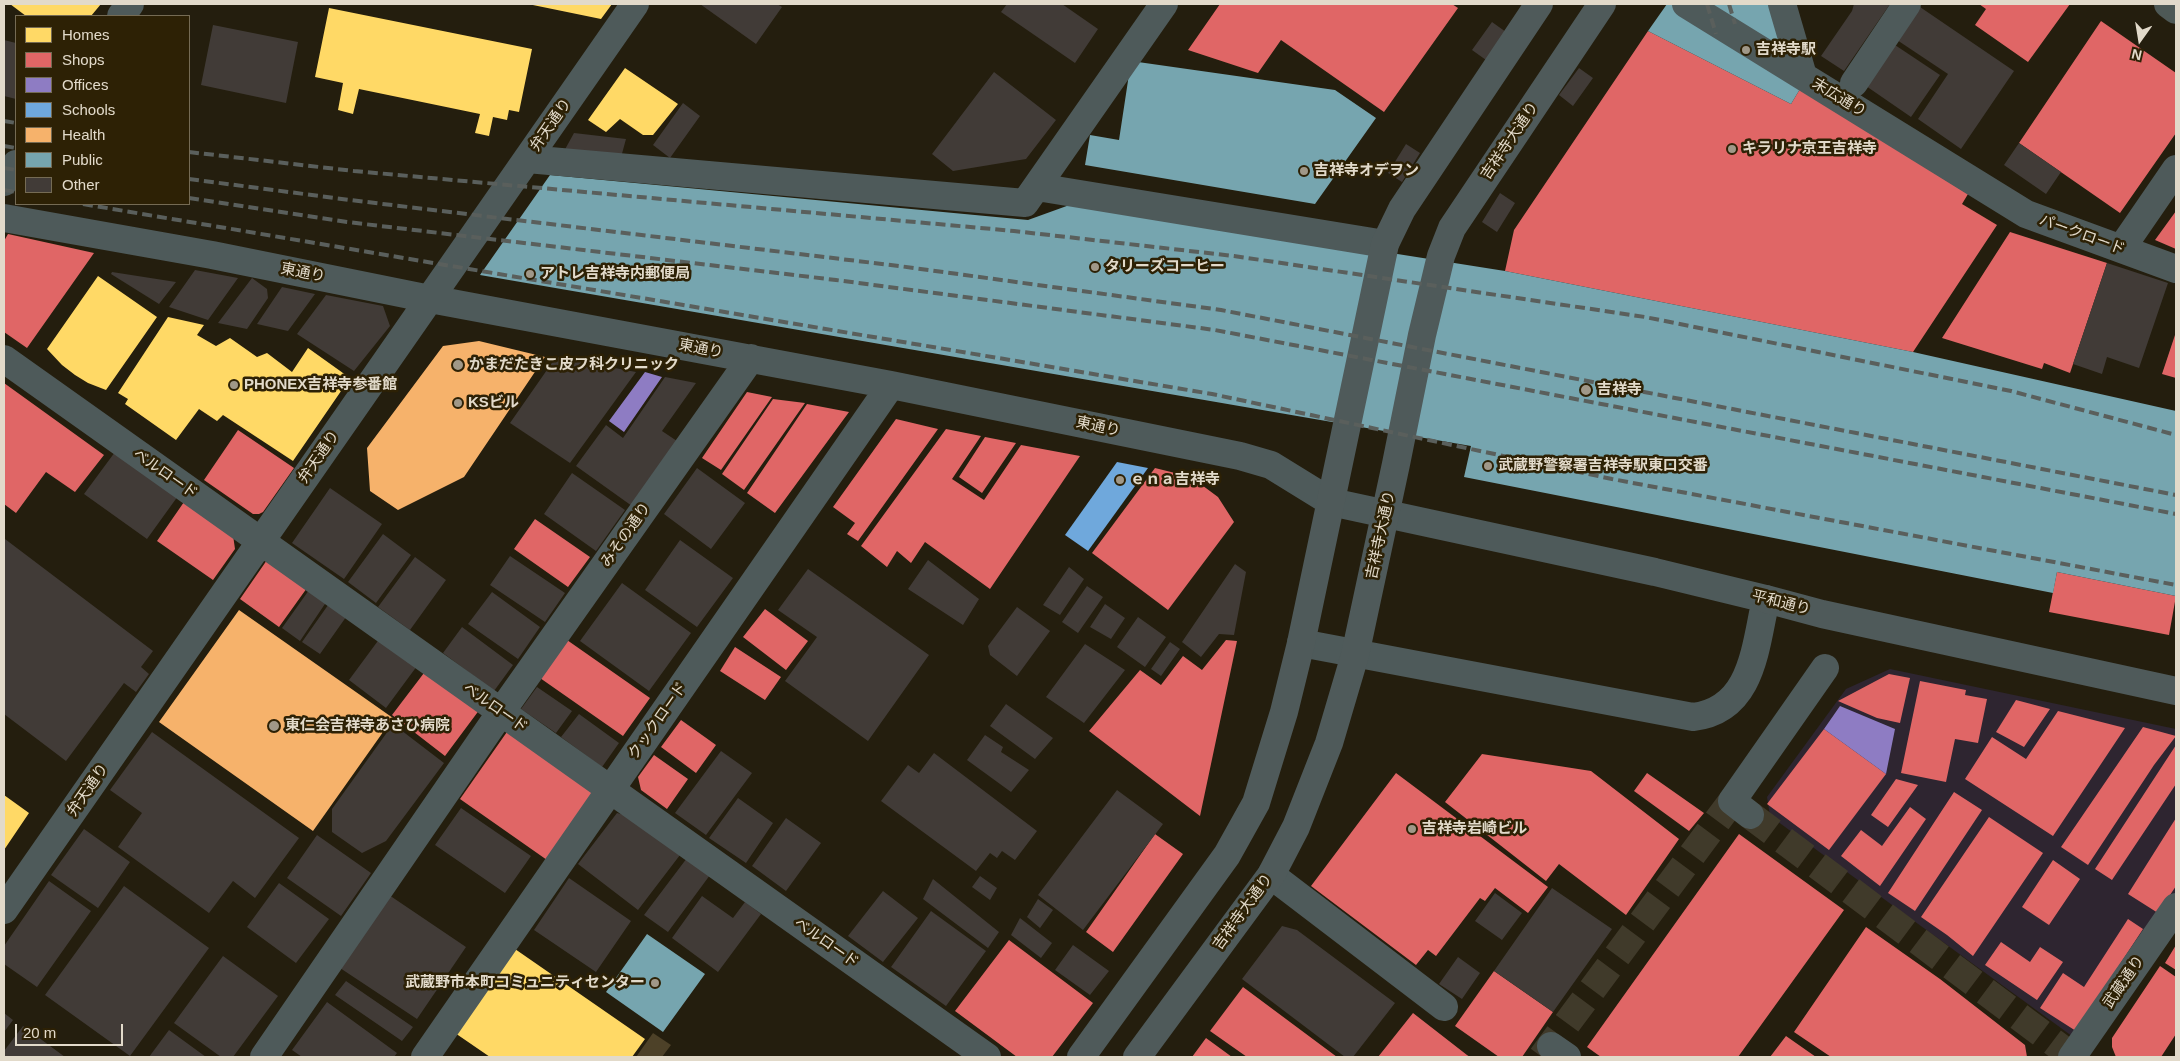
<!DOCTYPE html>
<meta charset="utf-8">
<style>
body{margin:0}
#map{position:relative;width:2180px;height:1061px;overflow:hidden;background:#241e0e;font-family:Arial,sans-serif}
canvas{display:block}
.frame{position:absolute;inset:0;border:5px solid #e2daca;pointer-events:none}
.legend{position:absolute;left:15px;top:15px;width:175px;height:190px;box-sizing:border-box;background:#2d2105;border:1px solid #756b54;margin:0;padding:6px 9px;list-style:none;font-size:15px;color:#e2daca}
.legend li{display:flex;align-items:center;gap:10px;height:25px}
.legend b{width:25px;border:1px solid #756b54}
.north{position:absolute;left:2115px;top:15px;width:50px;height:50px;-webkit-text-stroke:4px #2d2105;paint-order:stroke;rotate:193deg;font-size:14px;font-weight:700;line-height:20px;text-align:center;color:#e2daca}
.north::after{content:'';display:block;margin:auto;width:18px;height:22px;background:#e2daca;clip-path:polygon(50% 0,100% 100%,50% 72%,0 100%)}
.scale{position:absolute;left:15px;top:1024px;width:108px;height:22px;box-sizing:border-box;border:2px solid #e2daca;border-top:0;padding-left:6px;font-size:15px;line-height:18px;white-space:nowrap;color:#e2daca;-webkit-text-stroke:4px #2d2105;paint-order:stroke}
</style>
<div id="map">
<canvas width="2180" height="1061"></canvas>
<div class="frame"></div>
<ul class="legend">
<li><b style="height:14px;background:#ffd966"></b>Homes</li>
<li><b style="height:14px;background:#e06666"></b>Shops</li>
<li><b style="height:14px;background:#8e7cc3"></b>Offices</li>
<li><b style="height:14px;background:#6fa8dc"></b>Schools</li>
<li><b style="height:14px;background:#f6b26b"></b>Health</li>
<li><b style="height:14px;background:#76a5af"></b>Public</li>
<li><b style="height:14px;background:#413b37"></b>Other</li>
</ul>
<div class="north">N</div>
<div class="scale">20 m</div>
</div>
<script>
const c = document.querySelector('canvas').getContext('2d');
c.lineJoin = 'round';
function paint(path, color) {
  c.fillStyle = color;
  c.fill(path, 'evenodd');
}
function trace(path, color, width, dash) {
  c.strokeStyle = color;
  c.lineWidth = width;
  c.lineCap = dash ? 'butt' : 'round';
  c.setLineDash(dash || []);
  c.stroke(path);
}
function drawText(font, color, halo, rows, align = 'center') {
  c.font = font + ' Arial,"Noto Sans JP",sans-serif';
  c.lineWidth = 5;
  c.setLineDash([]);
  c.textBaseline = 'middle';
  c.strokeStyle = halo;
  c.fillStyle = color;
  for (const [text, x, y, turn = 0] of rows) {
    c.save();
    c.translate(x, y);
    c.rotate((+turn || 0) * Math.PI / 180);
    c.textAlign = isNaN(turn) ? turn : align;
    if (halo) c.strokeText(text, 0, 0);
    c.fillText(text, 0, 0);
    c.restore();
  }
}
const commercial = new Path2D(`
 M1890 669 2176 729V893L2076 1039 1770 816 1767 797 1846 689Z`);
const green = new Path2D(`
 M653 1033 671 1045 662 1057H636Z`);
const homes = new Path2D(`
 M10 4H101L91 16H26Z
 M528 4H612L601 19Z
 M329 8 532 49 519 112 509 110 507 120 493 117 489 136 475 133 480 114 359 89 353 114 338 110 343 83 315 77Z
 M625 68 678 104 653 135H643L620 119 606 132 588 120Z
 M98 276 157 317 106 390 88 383 75 375 62 365 47 349Z
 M168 317 204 325 197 335 216 346 230 338 257 357 267 353 292 372 308 348 350 378 293 461 223 415 217 421 199 409 176 440 125 404 128 399 118 393Z
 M4 795 29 813 4 850Z
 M515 949 645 1039 632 1057H490L455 1033Z`);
const shops = new Path2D(`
 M1220 4H1452L1458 8 1384 112 1281 40 1258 73 1188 50Z
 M1979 4H2070L2028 62 1975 25 1986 9Z
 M2101 21 2176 73V133L2120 213 2019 143Z
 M1648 31 1791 104 1800 89 1968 194 1962 204 1997 225 1913 352 1505 271 1514 230Z
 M2176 211V249L2155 240Z
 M2010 232 2107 263 2070 373 2044 363 2042 369 1942 338Z
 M8 234 94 253 27 348 4 332V241Z
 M2176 332V378L2162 374Z
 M4 383 104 455 75 492 46 472 16 513 4 504Z
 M747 392 772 397 721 470 702 458Z
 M773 399 805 403 744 490 722 474Z
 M807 404 849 412 775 513 747 493Z
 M896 419 938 429 858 541 847 534 855 523 833 507Z
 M946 429 981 436 952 479 984 500 1021 445 1080 456 990 589 925 542 911 563 897 551 887 567 861 546Z
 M238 430 294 468 263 512 259 514H253L204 480Z
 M985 437 1016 443 982 493 959 477Z
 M1155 468 1191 477 1218 497 1234 522 1168 610 1092 553Z
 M184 502 233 535 235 549 213 580 157 541Z
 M535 519 590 557 568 587 514 549Z
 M267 560 312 581 279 627 240 599Z
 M2057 572 2176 596 2169 635 2049 612Z
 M765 609 808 641 786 670 743 637Z
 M567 640 650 698 623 736 540 678Z
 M1226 640 1237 641 1200 816 1089 731 1140 670 1161 685 1183 656 1202 670Z
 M735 647 781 677 765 700 720 671Z
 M427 669 480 709 445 756 392 715Z
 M1889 674 1910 678 1900 723 1877 718 1838 701Z
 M1920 681 1966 690 1965 695 1987 699 1978 743 1955 739 1946 782 1901 773Z
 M2016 700 2050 709 2024 747 1996 732Z
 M2058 711 2125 728 2053 836 1965 779 1992 737 2026 759Z
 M681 720 716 745 696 773 661 747Z
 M2143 727 2176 736 2154 765 2088 865 2061 847Z
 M509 729 597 790 547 860 460 799Z
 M1824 729 1886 774 1829 850 1767 804Z
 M2176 745V784L2112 880 2095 869Z
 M1482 754 1591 771 1679 839 1626 915 1559 864 1546 881 1445 802Z
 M654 755 688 779 667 809 641 790 638 777Z
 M1396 773 1548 887 1528 913 1495 888 1485 901 1480 898 1436 956 1428 950 1416 965 1311 886Z
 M1647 773 1704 813 1689 831 1634 791Z
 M1896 779 1918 785 1888 827 1871 815Z
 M1954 792 1982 810 1915 911 1888 893Z
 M1910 807 1926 819 1880 886 1841 856 1861 830 1882 846Z
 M1989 817 2043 853 1973 956 1947 935 1921 917Z
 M2176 818V886L2158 913 2128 894Z
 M1155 834 1183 854 1113 952 1086 932Z
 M1739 834 1844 910 1738 1057H1601L1587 1047Z
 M2053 860 2080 879 2049 925 2022 907Z
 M2128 919 2143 929 2076 1031 2040 1008 2063 973 2084 987Z
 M1866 927 1940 979 2025 1045 2027 1057H1831L1794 1032Z
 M1009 940 1093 1003 1052 1057H1017L955 1011Z
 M2001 942 2030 962 2040 947 2063 962 2037 1000 1985 965Z
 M2176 945V970L2165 963Z
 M2160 966 2176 977V1034L2161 1057H2116L2112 1047V1038Z
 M1494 971 1553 1012 1522 1057H1499L1455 1026Z
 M1243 987 1337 1057H1247L1210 1031Z
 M1413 1013 1467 1055 1470 1057H1378Z
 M1786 1036 1816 1057H1770Z
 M1206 1038 1232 1057H1192Z`);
const offices = new Path2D(`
 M645 372 662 377 624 432 609 421Z
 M1840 706 1895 729 1886 774 1824 729Z`);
const schools = new Path2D(`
 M1117 462 1148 468 1088 551 1065 535Z`);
const health = new Path2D(`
 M479 341 545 357 464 477 398 510 370 491 367 448 443 346Z
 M239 610 393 718 313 831 159 722Z`);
const public = new Path2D(`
 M1667 4H1791L1800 89 1791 104 1648 31Z
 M1131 61 1335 90 1376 118 1315 204 1085 165 1090 135 1119 140Z
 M550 175 1028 220 1075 203 1505 271 1913 352 2176 411V596L2057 572 2053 593 1464 477 1471 446 480 275Z
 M647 934 705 974 663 1032 606 992Z`);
const building = new Path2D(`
 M700 4H777L782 7 756 44Z
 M1007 4H1062L1098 29 1075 63 1001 12Z
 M1854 4H1890L1844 71 1821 56 1852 11Z
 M1920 7 2014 71 1961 149 1918 119 1948 74 1897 40Z
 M1492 22 1506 32 1486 60 1472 50Z
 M213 25 298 42 286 103 201 85Z
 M4 40 16 43V99L4 96Z
 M1895 45 1940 75 1911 117 1866 86Z
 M1579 68 1593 78 1573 106 1559 95Z
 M994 72 1056 120 1026 159 953 171 932 154Z
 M683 103 700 116 670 158 653 145Z
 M574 133 626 139 620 161 563 153Z
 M2019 143 2061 172 2046 194 2004 165Z
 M1406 144 1420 153 1402 182 1388 173Z
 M1500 193 1515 203 1497 232 1482 222Z
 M2107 263 2168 283 2139 368 2107 357 2102 374 2073 364Z
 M195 270 238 278 208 320 169 307Z
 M112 272 176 282 159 304 111 274Z
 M252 278 267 289 268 298 247 329 218 323Z
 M282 287 315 294 288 331 257 324Z
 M326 295 383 306 390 326 354 371 297 334Z
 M556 357 636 372 570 463 510 423Z
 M665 377 696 383 662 431 677 441 632 506 576 466 606 425 623 438Z
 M115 452 178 496 147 539 84 494Z
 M697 468 745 503 711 549 664 514Z
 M572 473 625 510 596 551 544 514Z
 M330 488 382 524 344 579 292 543Z
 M383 534 411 555 376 603 348 582Z
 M5 539 153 651 141 667 149 674 136 692 124 683 66 761 4 714Z
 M680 540 733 578 697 627 645 590Z
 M510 556 565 593 545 622 490 585Z
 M415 557 446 580 410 630 378 607Z
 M928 560 979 599 963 625 908 589Z
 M1235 564 1246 572 1234 635 1219 634 1201 657 1182 642Z
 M1069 567 1084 579 1060 615 1043 605Z
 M808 569 929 655 868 741 785 681 817 637 778 610Z
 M314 583 331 595 300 641 282 628Z
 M622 583 691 633 649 691 580 641Z
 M1087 586 1103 597 1078 633 1062 622Z
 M492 592 540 627 518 659 468 624Z
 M333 598 351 610 320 654 302 642Z
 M1105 604 1125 618 1111 639 1090 627Z
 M1017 607 1050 631 1017 676 990 655 988 646Z
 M1138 617 1166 637 1145 667 1117 647Z
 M462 627 513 665 494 691 443 653Z
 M383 634 420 662 386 708 349 680Z
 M1170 642 1180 649 1161 676 1151 669Z
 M1085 644 1125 670 1084 723 1046 697Z
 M537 687 572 711 556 733 521 709Z
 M1006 704 1053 738 1035 759 990 726Z
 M579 714 619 743 602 767 561 737Z
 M393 724 444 763 386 841 362 853 332 832V809Z
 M152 732 299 838 255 898 233 881 209 913 118 847 142 813 110 790Z
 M985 735 1003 747 1001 752 1029 770 1011 792 967 760Z
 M721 751 752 773 706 835 675 813Z
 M934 753 1037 831 1015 860 1002 851 997 858 990 853 976 871 881 801 908 765 919 773Z
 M1117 790 1163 824 1083 930 1038 895Z
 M738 798 773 823 746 863 709 838Z
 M461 808 531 856 505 893 435 845Z
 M617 813 628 816 680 855 638 910 578 864Z
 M786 818 821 843 786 891 752 866Z
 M84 829 130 862 98 908 51 875Z
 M317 835 371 873 341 916 287 878Z
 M687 858 710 875 668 932 644 915Z
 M980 876 997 888 990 900 972 887Z
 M569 878 631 921 596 972 534 930Z
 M933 879 999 932 988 948 923 899Z
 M49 881 91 911 37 987 4 964V946Z
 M279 883 329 919 296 963 247 927Z
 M124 886 209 948 130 1056 45 995Z
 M1552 888 1612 929 1553 1012 1494 971Z
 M883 891 918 918 883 962 848 936Z
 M1495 893 1522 913 1502 940 1475 921Z
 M389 895 466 947 417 1019 340 968Z
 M702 896 733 918 745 902 761 914 718 972 672 938Z
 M1038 899 1053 910 1040 928 1027 917Z
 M931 911 986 951 946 1006 891 967Z
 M1020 918 1052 943 1041 958 1011 935Z
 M1282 926 1297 930 1395 1003 1353 1057H1345L1242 979Z
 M1073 945 1109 971 1090 995 1055 970Z
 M223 956 278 996 233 1057H221L174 1023Z
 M1458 957 1480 973 1462 999 1439 984Z
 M346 981 413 1027 402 1041 335 995Z
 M327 1002 397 1053 394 1057H302L292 1050Z
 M4 1013 13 1020 4 1032Z
 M23 1026 65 1057H4V1051Z
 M169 1030 206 1057H149Z`);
const streetTunnel = new Path2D(`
 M1750 815 2073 1057
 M1542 1057 1732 801`);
const street = new Path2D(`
 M1686 4 2026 214 2176 269
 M1782 4 1803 76
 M121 16 130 4
 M1854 83 1907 4
 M527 159 1025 203 1164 4
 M4 182 16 164
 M1037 187 1385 244
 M4 218 212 255 430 299 891 385 1240 456 1271 465 1331 502 1655 572 1766 599C1755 647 1753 710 1693 717L1301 643
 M2121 249 2176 169
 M4 359 987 1057
 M1750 815 1732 801 1825 668
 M1271 875 1444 1007
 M4 910 635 4
 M1551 1046 1567 1057
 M264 1057 501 712 751 358
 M425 1057 891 385
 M2072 1057 2176 907`);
const secondary = new Path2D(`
 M1766 599 1822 614 2176 691
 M1081 1057 1227 855 1256 803 1284 712 1301 643 1385 244 1402 209 1539 4
 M1137 1057 1271 875 1296 827 1329 743 1355 655 1396 464 1422 335 1441 256 1452 228 1602 4`);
const primary = new Path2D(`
 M2168 4 2176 10`);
const rail = new Path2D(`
 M1707 4 1716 34
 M1729 4 1735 24
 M4 121 16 123
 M4 146 16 148
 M189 152 354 171 1014 231 1234 256 1645 317 2011 391 2176 435
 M4 168 16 170
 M189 179 350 200 899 266 1221 310 2176 495
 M4 190 16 192
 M189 198 347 222 836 280 1215 330 2176 514
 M83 204 1212 394 1612 479 2176 585`);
const markers = [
 [1746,50,5,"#a09888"],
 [1732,149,5,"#a09888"],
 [1304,171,5,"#a09888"],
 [1095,267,5,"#a09888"],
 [530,274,5,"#a09888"],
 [458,365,6,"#a09888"],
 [234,385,5,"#a09888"],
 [1586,390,6,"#a09888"],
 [458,403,5,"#a09888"],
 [1488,466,5,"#a09888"],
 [1120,480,5,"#a09888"],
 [274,726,6,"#a09888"],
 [1412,829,5,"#a09888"],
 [655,983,5,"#a09888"]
];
const poiNames = [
 ["吉祥寺駅",1756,50],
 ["キラリナ京王吉祥寺",1742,149],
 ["吉祥寺オデヲン",1314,171],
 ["タリーズコーヒー",1105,267],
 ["アトレ吉祥寺内郵便局",540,274],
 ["かまだたきこ皮フ科クリニック",469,365],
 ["PHONEX吉祥寺参番館",244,385],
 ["吉祥寺",1597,390],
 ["KSビル",468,403],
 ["武蔵野警察署吉祥寺駅東口交番",1498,466],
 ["ｅｎａ吉祥寺",1130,480],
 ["東仁会吉祥寺あさひ病院",285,726],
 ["吉祥寺岩崎ビル",1422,829],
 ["武蔵野市本町コミュニティセンター",645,983,"right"]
];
const streetNames = [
 ["末広通り",1839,98,31],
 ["弁天通り",551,125,-55],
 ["吉祥寺大通り",1510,141,-56],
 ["パークロード",2082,235,20],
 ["東通り",303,273,11],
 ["東通り",701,349,11],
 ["東通り",1098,427,12],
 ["弁天通り",319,457,-55],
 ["ベルロード",165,474,35],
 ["みその通り",626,535,-55],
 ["吉祥寺大通り",1381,535,-78],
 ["平和通り",1781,603,14],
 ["ベルロード",495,708,35],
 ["クックロード",658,721,-55],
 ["弁天通り",88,790,-55],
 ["吉祥寺大通り",1243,912,-54],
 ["ベルロード",826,943,35],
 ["武蔵通り",2124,982,-55]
];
paint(commercial, '#2e2530');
paint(green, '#4d4128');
paint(homes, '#ffd966');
paint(shops, '#e06666');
paint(offices, '#8e7cc3');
paint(schools, '#6fa8dc');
paint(health, '#f6b26b');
paint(public, '#76a5af');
paint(building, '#413b37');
trace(streetTunnel, '#403a2a', 28, [28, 14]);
trace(street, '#4e5a5a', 28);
trace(secondary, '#4f5a5a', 28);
trace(primary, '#4e5956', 28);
trace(rail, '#5a5f5c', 4, [10, 5]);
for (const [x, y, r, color] of markers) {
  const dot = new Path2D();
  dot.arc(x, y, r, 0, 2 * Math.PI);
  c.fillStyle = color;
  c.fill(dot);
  trace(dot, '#2d2105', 2);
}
drawText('bold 15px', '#e2daca', '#2d2105', poiNames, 'left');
drawText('15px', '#e2daca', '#2d2105', streetNames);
</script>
